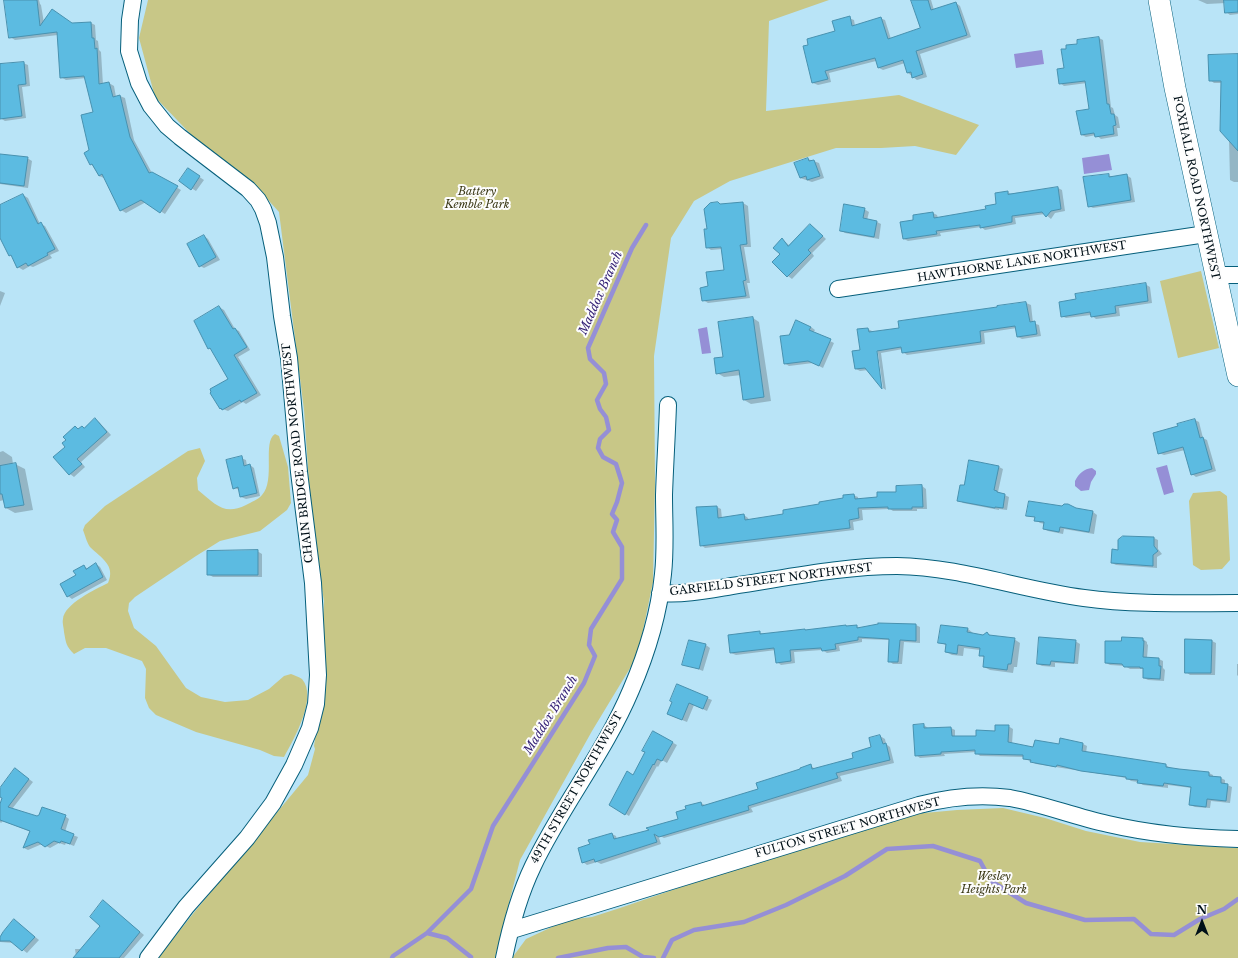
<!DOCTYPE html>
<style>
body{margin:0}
#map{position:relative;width:1238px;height:958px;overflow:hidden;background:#b9e4f7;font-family:"Libre Baskerville",serif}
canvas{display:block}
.north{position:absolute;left:1182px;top:902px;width:40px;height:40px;-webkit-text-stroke:3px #fdfdfd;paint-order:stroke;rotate:0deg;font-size:11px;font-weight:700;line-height:16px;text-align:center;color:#001018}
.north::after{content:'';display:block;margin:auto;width:14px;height:18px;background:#001018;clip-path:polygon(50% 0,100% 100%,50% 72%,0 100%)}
</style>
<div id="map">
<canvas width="1238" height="958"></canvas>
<div class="north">N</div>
</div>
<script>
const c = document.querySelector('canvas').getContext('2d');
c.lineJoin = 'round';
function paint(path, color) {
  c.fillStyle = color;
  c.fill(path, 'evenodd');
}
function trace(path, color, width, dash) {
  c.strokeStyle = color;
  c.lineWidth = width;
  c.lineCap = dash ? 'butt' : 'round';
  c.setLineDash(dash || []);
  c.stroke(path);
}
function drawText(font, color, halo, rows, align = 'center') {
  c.font = font + ' "Libre Baskerville",serif';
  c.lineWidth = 4;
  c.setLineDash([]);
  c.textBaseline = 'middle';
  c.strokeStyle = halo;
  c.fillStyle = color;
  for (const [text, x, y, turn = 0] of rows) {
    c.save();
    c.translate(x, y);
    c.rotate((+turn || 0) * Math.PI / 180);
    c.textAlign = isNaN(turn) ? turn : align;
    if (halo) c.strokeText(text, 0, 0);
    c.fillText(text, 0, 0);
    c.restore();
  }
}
const green = new Path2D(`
 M148 0H829L769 21 766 111 899 95 979 125 956 155 915 146 881 148H836L730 181 694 201 671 238 654 356 655 484 653 582 638 655 592 731 520 860 495 958H158L196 910 308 775 315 749 314 746 318 720 324 601 312 526 304 410 279 212 250 180 201 145 155 97 139 38Z
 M1201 271 1219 348 1178 358 1160 281Z
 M275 434 279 436 288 467 291 503 287 510 260 531 220 541 196 556 135 597 129 603 128 611 134 628 156 646 186 688 201 697 225 702 248 700 269 689 284 676 291 674C294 675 299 677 302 679 318 697 294 739 284 757L274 756 260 750 196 732 156 715 149 708 145 698 146 669 142 661 106 648H85L74 654C66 646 66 643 64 632 64 628 62 623 63 619 64 604 96 589 108 583 116 565 101 558 90 547 87 543 85 535 83 530L85 525 105 506 188 451 200 448 205 461 197 478 198 490C215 504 224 516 246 505 251 502 258 500 262 495 276 480 262 442 275 434Z
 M1220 491 1227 496 1230 560 1222 569 1201 570 1193 565 1189 501 1193 493Z
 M1003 808 1045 818 1086 831 1140 842 1238 848V958H512L526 939 567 920 592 917 620 908 690 884 913 814 957 810Z`);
const water = new Path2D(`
 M1042 50 1044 64 1016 68 1014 54Z
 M1109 154 1112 170 1084 174 1082 158Z
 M707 327 711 353 702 354 698 329Z
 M1167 465 1174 492 1164 495 1156 468Z
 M1092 468 1096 471V474L1091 482 1089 490 1081 491 1075 486V481C1079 473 1084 469 1092 468Z`);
const shadow = new Path2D(`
 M5 0H39L40 4 41 5 44 23H91L95 25 96 40 98 41 99 50 101 52 103 85 109 83 114 86 116 97 120 96 125 98 134 140 152 173 181 190 165 214 146 202 126 213 121 210 105 177 104 178 99 176 85 154 90 151 94 113 86 78 66 80 61 77 58 35 15 40 10 37Z
 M912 0H931L934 10 956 3 960 6 971 37 920 54 927 77 917 80 908 73 905 63 883 70 879 68 876 61 829 73 831 82 818 85 813 83 836 32 849 18 854 20 855 26 880 18 885 20 891 39 921 29Z
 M1198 0H1238V14L1230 15 1226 12V3L1207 4Z
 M1099 38 1103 40 1111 107 1113 108 1115 115 1118 117 1120 128H1117L1118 136 1101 139 1096 135 1086 137 1082 135 1090 110 1087 83 1064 86 1060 83 1065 69 1067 49Z
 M1238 56V182H1234L1230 180 1229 139 1222 83H1214L1210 80Z
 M23 63 28 65 30 86 22 87 26 118 5 121 0 118V65Z
 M0 155 27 158 32 161 28 188 0 184Z
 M808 159 819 163 824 178 812 182 800 178Z
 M192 172 204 180 196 191 180 181Z
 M1108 175 1113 177 1126 175 1131 178 1135 202 1093 208 1089 206Z
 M1058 188 1062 190 1065 211 1055 213 1051 219 1045 214 1015 218 1016 224 985 230 981 227 940 233 941 236 908 241 904 239 915 221 914 216 933 213 937 215 938 218 987 210 997 205 1008 192 1012 195Z
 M23 195 28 198 40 224 45 226 59 251 50 255 52 258 33 267 30 266 23 270 18 267 0 229V206Z
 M743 203 748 206 751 247H744L750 283H747L750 298 708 303 703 300 709 287 725 271 722 249 711 250 707 247 708 229 721 205Z
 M864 209 869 212 867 220 877 222 881 224 879 239 845 233 841 230Z
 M811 225 826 239 812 253 814 256 792 279 788 276 774 262 781 254 782 239 790 246Z
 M204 236 208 239 220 260 204 268 200 266Z
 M1145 284 1150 287 1152 303 1119 308 1120 316 1096 319 1091 315 1066 318 1062 316Z
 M0 291 5 293 0 306Z
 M1026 303 1031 305 1033 323 1039 325 1041 336 1022 339 1018 337 1017 328 984 333 985 344 907 355 903 352V349L881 353 886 390 883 388 868 370 860 371 856 369 868 329 872 331V333L900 329 998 307ZM875 346H877L883 388 881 385Z
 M219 307 224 310 235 329 239 331 250 350 238 357 261 395 246 404 243 402 228 411 220 408 229 379 212 350 209 348Z
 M753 318 759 322 771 401 751 404 744 400 741 375 724 377 717 373 725 358Z
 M811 327 815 330 813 333 834 343 823 368 813 363 789 366 784 363 790 336Z
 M95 420 99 422 111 435 81 462 85 467 74 477 70 474 55 457 66 447 82 427 85 429Z
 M1195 420 1199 422 1203 438 1207 440 1216 471 1196 477 1192 474 1185 450 1164 455 1159 453 1179 426Z
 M3 451 12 457 13 464H15L25 469 33 510 15 513 6 508 4 500 0 501V452Z
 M241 458 246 460 247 466 250 465 254 468 260 496 246 499 241 497 240 490 234 488Z
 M999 467 1003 469 998 492 1009 497 1007 510 999 509V510L963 503 959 500Z
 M922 486 926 489 927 509H917V511H893L890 509 862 510 863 520 853 522 854 530 705 548 701 545 717 507 721 509 722 519 744 515 748 518 749 520 784 515 845 499 853 495 858 497V500L878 497Z
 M1093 512 1097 515 1094 534 1064 529 1063 534 1048 531 1044 529 1045 524 1040 523 1036 520V518L1028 515Z
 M1123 537 1154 538 1158 540V549L1162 554 1157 557V568L1116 565 1112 563 1119 551Z
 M257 551 262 554V577H213L208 574Z
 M96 564 100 567 107 580 72 599 68 596 77 576 84 566 88 569Z
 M879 624 916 625 920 627V643L904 642 902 664H893L889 661 890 640 862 639V642L839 646 840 651 827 653 822 650 794 652 795 663 781 665 777 662 776 650 736 655 731 653 759 632 763 634 856 626 860 628Z
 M968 629 973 633V634L983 636 987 633 993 637 1014 639 1020 643 1017 667H1014L1013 673 990 670 984 667 985 658 980 655V650L964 648 963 656 952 655 946 652 947 646 940 642Z
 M1143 639 1147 642V644L1148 645 1147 658 1159 659 1163 661V668L1165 670 1164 681 1148 680 1144 678 1143 669H1130L1125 666 1110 665 1106 663 1122 642Z
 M1075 641 1080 644 1078 664 1055 663V667L1042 666 1038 664Z
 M1212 641 1216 643 1215 675H1190L1186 672Z
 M706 645 710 648 703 671 684 664Z
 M1237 664H1238V676L1237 675Z
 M707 698 712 700 707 711 694 705 687 722 672 716 673 702Z
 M924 725 928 728V729L951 728 955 730V737H977L1008 726 1013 729 1012 744 1034 748 1083 744 1087 746 1086 753 1166 765 1170 768 1209 773 1213 775V777L1221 778 1225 780V784L1232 787 1230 803 1211 801 1210 808 1195 807 1190 805 1192 788 1168 785V788L1143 785 1138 782 1131 781 1127 778 1036 764 1024 758V757L980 756 976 752 944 754 945 756 920 758 916 755Z
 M653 732 677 745 667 763 662 760 658 767 657 766 629 816 610 804 634 776 647 752Z
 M880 736 885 739 886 744 890 747 894 763 840 776 842 781 751 808 753 812 664 838 658 835 661 844 601 864 597 862 587 865 583 862 591 845 612 834 616 836 617 840 651 831 680 820 687 810 701 803 705 805 759 790 810 765 815 769 854 758 872 748Z
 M19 772 33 782 12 809 37 817 65 816 69 819 65 832 78 837 74 846 66 843 65 845 59 843 50 848 42 844 28 850 24 848 31 832 3 821 1 823 0 822V809L3 798 0 794Z
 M103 901 144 935 124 958H78L76 956 75 949H82L102 925Z
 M14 920 39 940 27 953 14 943 0 942V938Z`);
const stream = new Path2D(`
 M427 933 447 938 471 957
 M392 958 393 956 427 933 471 889 493 826 584 683 595 656 589 645 591 629 622 579V547L613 532 617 520 612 514 617 502 622 483 616 464 603 457 598 448 600 439 609 430 606 417 600 409 597 400 606 384 604 373 590 359 588 348 632 248 646 225
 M558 958 608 948 626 947 643 957 654 958
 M663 958 672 940 694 930 744 922 786 905 845 876 887 849 933 846 980 861 991 881 1026 903 1085 920 1134 919 1151 934 1174 935 1200 919 1224 909 1238 899`);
const building = new Path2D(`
 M4 0H37L40 26 52 9 72 23 91 22 92 38H94L95 49 97 48 99 84 109 82 113 97 120 95 130 137 149 173 152 172 178 186 160 213 141 200 120 211 102 174 99 176 92 164 90 165 84 153 89 150 81 115 93 112 84 76 60 78 57 32 9 38Z
 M911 0H928L931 10 956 2 967 35 916 51 923 74 912 78 911 72 907 73 903 60 878 68 875 58 825 71 828 79 812 83 803 46 808 45 807 39 835 31 832 21 850 16 852 26 881 17 888 39 920 28Z
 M1224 0H1238V12L1225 13Z
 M1099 37 1107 104H1109L1111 114H1114L1116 125 1113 126 1114 134 1095 137 1094 133 1081 135 1076 111 1089 109 1085 81 1059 84 1057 69 1064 68 1061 49H1066V45L1077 44V40Z
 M1238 54V151L1220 131 1221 81H1209L1208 55Z
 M24 62 26 84 18 85 22 116 0 119V64Z
 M0 154 28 157 24 186 0 183Z
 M808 158 809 161 814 160 820 176 807 180 806 176 800 178 794 163Z
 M188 168 200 176 191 190 179 181Z
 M1109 174V177L1127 174 1131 200 1088 207 1083 177Z
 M1058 187 1061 209 1051 211 1046 217 1042 212 1012 216V222L980 228V225L936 231 937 234 903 239 900 222 913 220V215L933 212 934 218 986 209 985 206 996 204 995 193 1008 191V194Z
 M23 194 38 224 41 222 55 249 47 253 48 255 28 266 26 263 17 268 11 255 9 256 0 238V205Z
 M718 202 720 204 743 202 747 244 740 245 746 280 743 281 746 296 702 301 700 288 708 286 706 272 724 270 721 247 706 248 704 229H707L704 209 710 203Z
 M844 204 865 208 863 218 877 221 874 237 840 231Z
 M810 224 823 236 808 250 811 253 787 277 772 262 780 254 773 248 782 238 788 246Z
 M204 235 216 257 199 267 187 244Z
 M1146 283 1148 301 1115 306 1116 313 1091 317 1090 312 1061 317 1059 302 1076 299 1075 294Z
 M1026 302 1030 322 1035 321 1037 334 1017 337 1015 326 980 331 981 342 902 353 901 347 877 351 882 389 865 368 855 369 852 351 860 350 857 329 868 328 869 332 899 328 898 321 997 307V306Z
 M219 306 233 329 235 328 247 347 234 355 257 393 241 402 240 400 222 410 221 408 220 409 210 393 211 392 210 389 228 379 210 348 208 349 194 321Z
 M753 317 764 397 743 400 739 370 716 374 714 358 723 357 718 322Z
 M796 320 811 327 809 330 831 339 819 366 808 361 784 364 780 336 789 335Z
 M95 418 107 432 77 459 82 464 69 475 53 457 65 447 62 443 66 440 63 437 75 426 78 429 82 426 84 428Z
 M1195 419 1200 438 1203 437 1212 469 1191 475 1183 447 1158 454 1153 433 1178 426 1177 424Z
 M242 456 244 466 250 464 257 493 240 497 238 487 233 489 226 460Z
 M969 460 999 466 994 490 997 491V492L1005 494 1003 508 995 507V508L957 501 960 485H964Z
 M16 463 24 505 5 508 2 494H0V466Z
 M922 485 923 507H912V509H888V507L858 508 859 518 849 520 850 528 700 546 696 507 717 506 718 518 744 514 745 520 783 514V510L819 504V502L843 498V495L854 494 855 499 877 497V492H896V486Z
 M1029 501 1062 506 1064 504H1068L1076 508 1093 511 1089 532 1060 527 1059 532 1043 529 1044 522 1034 521 1035 517 1026 516Z
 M1123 536 1154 537V546L1158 551 1153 555V566L1111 563 1112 549 1118 550V540Z
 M258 550V575H207V551Z
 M96 563 103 577 67 597 60 584 76 575 73 571 84 565 86 569Z
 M878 623 916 624V641L900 640 898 662H888L889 639 858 637V640L835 644 836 649 822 651 821 648 790 650 791 661 776 663 774 648 730 653 728 635 760 631V634L805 629V630L846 625V626L857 625V628L878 624Z
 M941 625 968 628 967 632 983 635 987 632 989 635 1015 638 1011 664H1008L1007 670 983 667 984 656H979L980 648 958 645 957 654 945 652 946 644 938 643Z
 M1039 637 1076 640 1074 663 1051 661 1050 665 1037 664Z
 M1122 637 1143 638V641H1144L1143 657 1159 658V666H1161L1160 679 1143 678V668H1140V667H1124L1122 664 1105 663V641H1121Z
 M1185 639 1212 640 1211 673H1185Z
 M689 640 706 644 699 669 682 665Z
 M677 684 708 697 703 709 689 703 682 720 667 714 672 702 670 701Z
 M924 724V728L951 727 952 736H976V730L995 731V725H1009L1008 742 1033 747 1035 740 1059 744 1060 738 1083 743 1082 751 1166 764V767L1179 769 1209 772V776L1221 777V783L1228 784 1226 801 1207 799 1206 807 1189 805 1191 787 1164 783 1163 786 1137 783 1138 780 1126 779V777L1081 771 1057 765 1056 767 1030 762 1031 760 1023 759V755L975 754V750L941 752V754L915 756 913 725Z
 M653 731 673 742 662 761 657 759 654 765 653 764 625 815 609 805 627 771 633 775 645 752 642 751Z
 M880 735 883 744 886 743 890 760 836 773 838 778 748 806 749 810 659 837 654 834 657 842 595 862 594 859 582 863 578 848 590 844 588 840 612 833 614 839 649 830 646 828 678 819 676 812 686 809 685 806 701 802 702 806 758 789 756 783 800 769V768L811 764 812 769 853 758 852 753 871 747 869 738Z
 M15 768 29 779 8 807 37 816 39 815 42 807 66 815 61 829 74 834 70 844 61 841 60 843 54 841 45 847 38 842 23 848 30 831 0 820V804L2 798 0 797V788Z
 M103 900 140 932 119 958H73L100 926 90 917Z
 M14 919 35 937 22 951 10 941H0V937L3 932Z`);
const minor = new Path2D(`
 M133 0 130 20 129 51 139 83 151 106 167 126 180 137 248 189 258 200 263 209 268 223 275 257 282 316 289 358 299 472 313 583 318 675 316 704 310 728 294 765 273 803 247 838 186 907 148 958
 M1215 275H1238
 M838 289 1206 234
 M660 593C684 595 708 590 732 586 786 578 842 566 897 566 961 567 1021 590 1084 598 1135 605 1187 603 1238 603
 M512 930 919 805C949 797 980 794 1010 798 1043 804 1075 817 1108 824 1151 834 1194 838 1238 839
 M504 958C510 929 520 893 533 866 562 805 605 752 631 690 647 653 659 613 663 574 666 548 664 521 664 495 665 465 667 435 668 405`);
const major = new Path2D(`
 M1159 0 1175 88 1238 376`);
const streetNames = [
 ["FOXHALL ROAD NORTHWEST",1196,188,78],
 ["HAWTHORNE LANE NORTHWEST",1022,262,-9],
 ["CHAIN BRIDGE ROAD NORTHWEST",298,453,-96],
 ["GARFIELD STREET NORTHWEST",771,580,-7],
 ["49TH STREET NORTHWEST",577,788,-60],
 ["FULTON STREET NORTHWEST",848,828,-16]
];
const parkNames = [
 ["Battery",477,192],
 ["Kemble Park",477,205],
 ["Wesley",994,877],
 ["Heights Park",994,890]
];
const waterNames = [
 ["Maddox Branch",601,293,-66],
 ["Maddox Branch",551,715,-58]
];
paint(green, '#c8c787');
paint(water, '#958fd6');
paint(shadow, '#0003');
trace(stream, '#958fd6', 4.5);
paint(building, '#5cbbe1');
trace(building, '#4891af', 1);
trace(minor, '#065f7b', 18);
trace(major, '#065f7b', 22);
trace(minor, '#fff', 16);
trace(major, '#fff', 21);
drawText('11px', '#001018', '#fdfdfd', streetNames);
drawText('italic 11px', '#393714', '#fdfdfd', parkNames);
drawText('italic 12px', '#372578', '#fdfdfd', waterNames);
</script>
